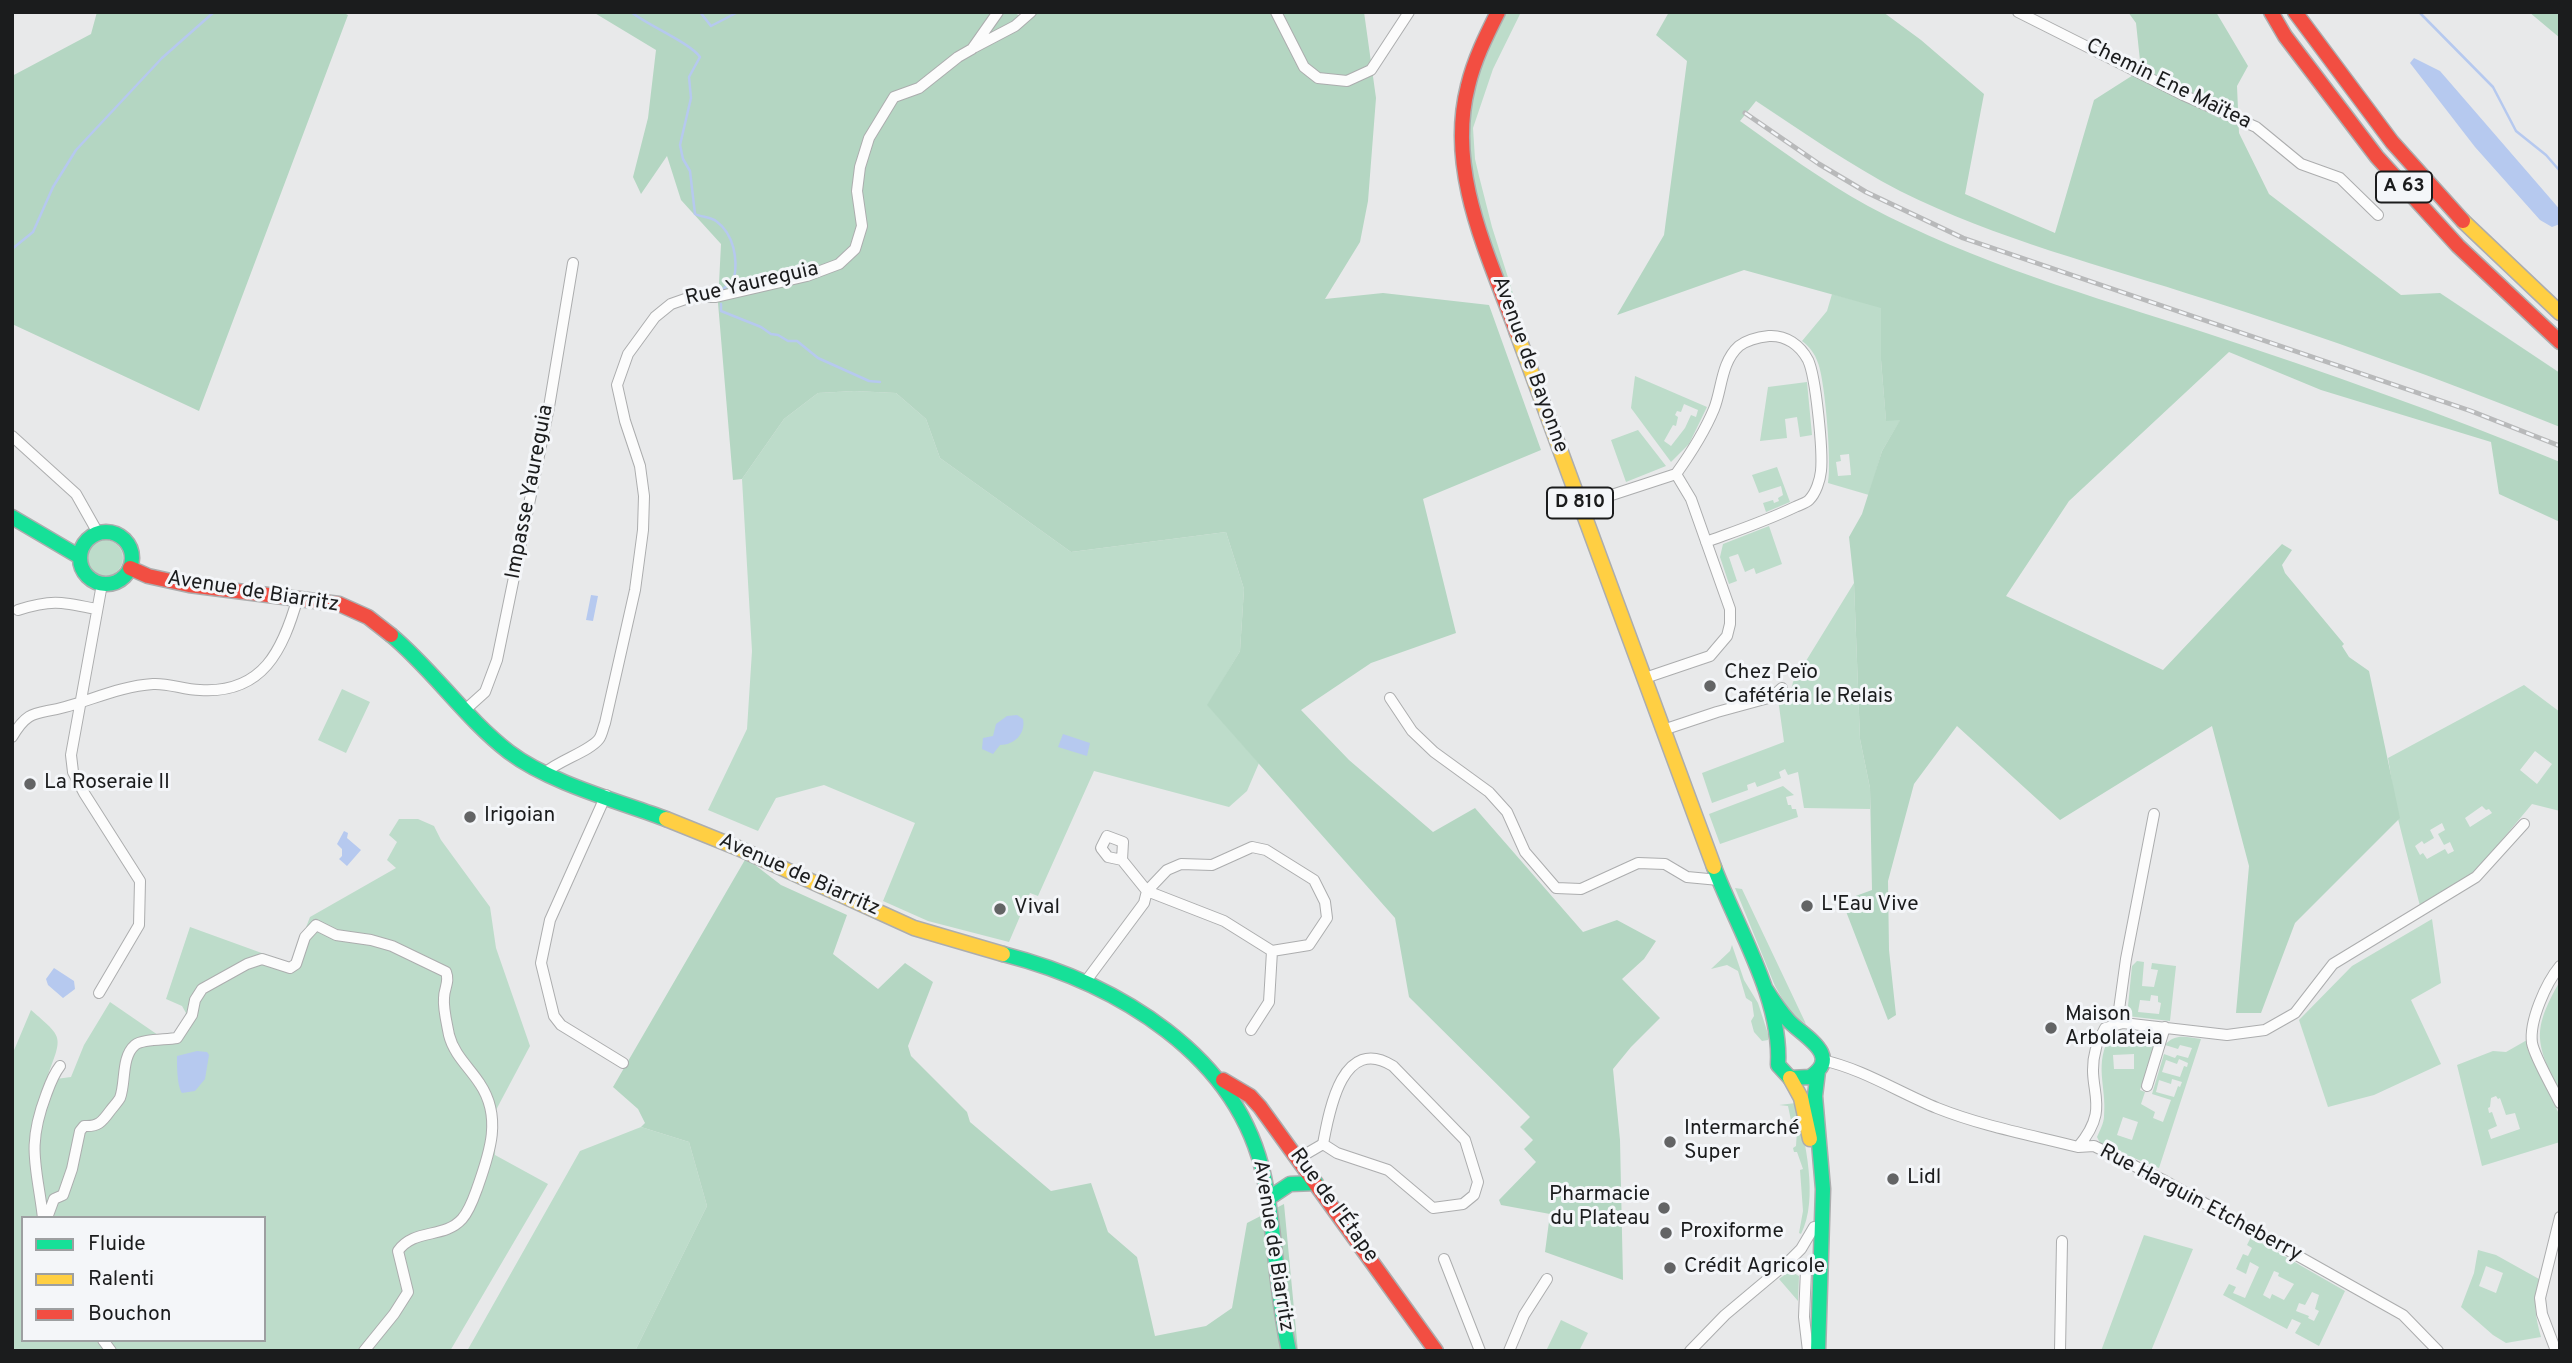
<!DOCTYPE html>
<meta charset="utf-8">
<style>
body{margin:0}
#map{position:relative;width:2572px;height:1363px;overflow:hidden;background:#e8e9ea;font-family:Overpass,sans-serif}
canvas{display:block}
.frame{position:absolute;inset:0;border:14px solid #1b1c1d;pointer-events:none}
.legend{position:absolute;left:21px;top:1216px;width:245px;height:126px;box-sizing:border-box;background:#f4f6f9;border:2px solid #9d9fa1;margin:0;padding:9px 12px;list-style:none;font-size:21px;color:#1b1c1d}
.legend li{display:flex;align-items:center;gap:14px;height:35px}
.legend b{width:35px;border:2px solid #9d9fa1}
</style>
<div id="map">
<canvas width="2572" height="1363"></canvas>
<div class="frame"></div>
<ul class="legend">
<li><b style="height:9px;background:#16e098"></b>Fluide</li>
<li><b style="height:9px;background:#ffcf43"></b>Ralenti</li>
<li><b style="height:9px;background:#f24e42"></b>Bouchon</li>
</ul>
</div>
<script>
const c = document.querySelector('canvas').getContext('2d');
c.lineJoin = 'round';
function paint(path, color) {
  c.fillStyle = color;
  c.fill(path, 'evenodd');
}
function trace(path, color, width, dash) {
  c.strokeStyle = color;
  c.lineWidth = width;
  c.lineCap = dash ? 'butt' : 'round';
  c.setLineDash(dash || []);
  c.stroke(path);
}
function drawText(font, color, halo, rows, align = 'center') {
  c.font = font + ' Overpass,sans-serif';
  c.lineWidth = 6;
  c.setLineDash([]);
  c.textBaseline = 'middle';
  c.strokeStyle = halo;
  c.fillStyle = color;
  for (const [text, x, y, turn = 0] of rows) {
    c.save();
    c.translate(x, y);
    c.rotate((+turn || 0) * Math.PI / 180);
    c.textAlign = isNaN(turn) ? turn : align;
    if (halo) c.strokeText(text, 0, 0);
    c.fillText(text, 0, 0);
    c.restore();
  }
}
const green = new Path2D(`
 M1506 12H1521L1493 69 1473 128 1475 159 1479 176 1492 227 1523 325C1514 306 1507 285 1499 265 1480 213 1461 159 1471 103 1477 71 1492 41 1506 12Z
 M1832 294 1881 307V360L1886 420 1901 419 1882 451 1869 495 1828 483C1832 464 1825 380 1818 363 1815 354 1810 347 1802 341L1827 311ZM1849 454 1851 475 1838 476 1836 462 1841 461 1840 455Z
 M1635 376 1707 407 1689 444 1671 462 1631 408ZM1684 404 1698 410 1696 417 1691 415 1685 428 1671 446 1664 441 1673 425 1676 426 1678 417 1675 415 1677 411 1681 412Z
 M1807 382 1812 435 1800 437 1797 417 1785 419 1787 438 1760 441 1768 387Z
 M854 391 896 393 926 419 940 458 1071 552 1226 532 1244 589 1240 651 1208 705 1259 763 1247 791 1229 807 1094 771 1038 896 1030 893 1009 942 928 921 883 901 915 823 824 785 776 798 758 831 708 810 747 729 752 651 742 479 784 419 818 393Z
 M1638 430 1666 466 1626 482 1611 440Z
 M1777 467 1790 502 1766 512 1763 503 1773 500 1774 503 1779 501 1778 498 1783 495 1781 486 1759 493 1752 475Z
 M1769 526 1782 564 1756 574 1754 568 1745 572 1738 554 1729 557 1737 581 1729 584 1720 557 1723 544Z
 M87 558a18 18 0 1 1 36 0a18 18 0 1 1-36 0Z
 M1854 583 1860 739 1870 788V809L1804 808 1798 772 1788 775 1785 769 1779 772 1781 778 1757 787 1755 782 1747 785 1748 790 1712 803 1702 773 1784 742 1778 699 1790 695 1793 682Z
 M2524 685 2560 712V811L2532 804 2481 865 2468 877 2420 906 2398 819 2388 758ZM2535 751 2552 764 2537 784 2520 770ZM2482 806 2486 810 2489 809 2492 813 2470 827 2465 818ZM2442 823 2445 830 2438 834 2444 845 2450 842 2454 851 2448 854 2445 849 2427 859 2423 853 2420 855 2415 846 2422 841 2424 844 2434 838 2430 830Z
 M342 689 370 702 346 753 318 740Z
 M1783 786 1794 795 1786 797 1788 805H1791L1792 809H1796L1798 817 1720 844 1709 814Z
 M399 819H418L434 826 441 840 490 907 496 948 530 1046 496 1110 495 1155 548 1184 450 1351H12V1055L31 1010C63 1038 63 1035 48 1075L56 1079 71 1077 84 1045 110 1002 158 1035 169 1038 178 1033 186 1013 182 1006 166 999 190 927 292 964 310 917 396 868 387 860 397 842 389 835ZM23 1218H264V1340H23Z
 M1735 888 1742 889 1806 1024 1791 1014 1775 986Z
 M2432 919 2441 983 2411 1000 2441 1064 2374 1095 2328 1107 2299 1020 2352 966Z
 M1732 945 1744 980 1758 1003 1769 1037 1768 1040 1762 1041 1754 1032 1751 1021 1754 1016 1752 1002 1746 998 1738 971 1727 965 1711 969 1730 951Z
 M2137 961 2144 962 2142 986 2154 987 2158 970 2151 969 2152 963 2176 966 2170 1021 2127 1016 2132 966ZM2151 995 2158 996V1002L2161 1003 2159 1014 2138 1012 2140 1000 2150 1001Z
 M2560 981V1097C2538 1043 2529 1035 2560 981Z
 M2121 1030 2158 1034 2140 1090 2145 1092 2141 1104 2155 1112 2153 1118 2163 1122 2171 1100 2152 1094 2164 1054 2175 1058 2177 1055 2188 1058 2192 1048 2180 1045 2178 1049 2165 1045C2175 1033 2186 1037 2201 1039L2159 1168 2101 1145 2097 1137C2100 1130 2104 1123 2104 1116 2107 1086 2093 1065 2111 1034ZM2134 1054V1069H2114L2113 1055ZM2179 1059 2188 1063 2187 1067 2184 1066 2180 1077 2162 1072 2166 1060 2177 1064ZM2172 1079 2182 1082 2180 1087 2178 1086 2174 1097 2156 1092 2159 1080 2171 1084ZM2123 1117 2138 1122 2132 1140 2117 1135Z
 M2527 1040 2528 1050 2560 1116V1142L2482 1166 2457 1065 2493 1051 2506 1052ZM2496 1096 2498 1099 2500 1098 2506 1115 2515 1113 2520 1129 2491 1139 2488 1130 2497 1126 2492 1112 2489 1113 2488 1108 2490 1107 2491 1098Z
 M1796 1103C1805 1141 1819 1199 1801 1234L1799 1233 1803 1211 1800 1170 1803 1169 1797 1152H1794L1793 1148 1796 1146 1797 1130H1793L1788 1106 1779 1105Z
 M641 1127 689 1142 707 1206 635 1351H467L580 1151Z
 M2144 1235 2193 1249 2151 1351H2101Z
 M2251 1237 2345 1291 2319 1346 2295 1333 2301 1323 2292 1319 2287 1329 2223 1295 2229 1284 2236 1287 2233 1293 2245 1298 2259 1267 2250 1262 2246 1274 2236 1269 2243 1254 2248 1256 2252 1248 2247 1245ZM2274 1271 2279 1273 2278 1276 2294 1284 2284 1300 2272 1294 2270 1299 2263 1295ZM2312 1292 2319 1295 2315 1309 2319 1311 2314 1321 2308 1318 2309 1316 2296 1311 2299 1303 2305 1305Z
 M2478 1250 2496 1255 2539 1279C2533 1300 2535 1316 2541 1337L2506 1343 2493 1335 2461 1307 2474 1273ZM2486 1266 2503 1273 2496 1293 2479 1286Z
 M1790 1271 1799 1276 1798 1301 1779 1279Z
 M1561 1320 1588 1333 1579 1351H1546Z`);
const forest = new Path2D(`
 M97 12H342L348 15 199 411 12 324V76L91 34Z
 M593 12H1012L1021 16 1024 12H1364L1376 98 1368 201 1360 242 1325 299 1383 293 1489 305 1541 450 1423 499 1456 633 1371 663 1301 710 1349 760 1433 832 1475 808 1583 932 1617 920 1656 941 1644 959 1622 979 1660 1018 1631 1047 1613 1069 1620 1140 1623 1280 1545 1252 1550 1214 1501 1205 1499 1200 1536 1162 1524 1149 1533 1140 1520 1127 1530 1117 1409 997 1395 918 1207 705 1240 651 1244 589 1226 532 1071 552 940 458 926 419 896 393 854 391 818 393 784 419 742 479 733 480 718 303 721 244 681 200 667 156 641 194 633 177 648 118 656 50Z
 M1669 12H1883L1921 40 1984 94 1965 194 2055 233 2094 100 2141 70 2136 23 2128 12H2216L2248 66 2237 86 2239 133 2269 194 2401 295 2440 293 2560 373V427C2443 380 2325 337 2205 299 2103 266 1996 239 1900 191 1850 165 1803 132 1756 101L1740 121C1782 151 1823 181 1868 206 1975 263 2091 296 2206 333 2325 372 2444 414 2560 462V522L2499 494 2491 442 2321 390 2229 352 2069 501 2006 596 2163 670 2282 544 2292 550 2282 565 2285 573 2344 644 2342 646 2349 657 2369 671 2400 818 2295 923 2261 1013H2236L2249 866 2212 726 2060 820 1957 726 1914 784 1888 881 1889 950 1896 1015 1888 1020 1842 901 1872 890 1870 788 1860 739 1854 583 1849 537 1862 514 1882 451 1900 420 1886 421 1881 360V308L1744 270 1617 315 1664 235 1687 61 1656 35Z
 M2529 12H2560V38Z
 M746 858 781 885 847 915 833 954 878 989 905 963 933 982 908 1046 911 1056 967 1112 970 1122 1051 1191 1091 1183 1108 1232 1137 1257 1155 1336 1206 1326 1232 1308 1247 1223 1284 1204 1298 1351H635L707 1206 689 1142 641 1127 645 1123 638 1109 613 1087Z`);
const water = new Path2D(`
 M2414 58 2440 71 2556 205 2560 210V224L2552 227 2540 220 2475 147 2410 63Z
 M591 595 598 596 593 621 586 620Z
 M1017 715 1023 719C1026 734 1014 745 1000 745L993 754 982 749 983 738 993 736 996 724 1007 716Z
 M1063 734 1090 743 1087 756 1058 747Z
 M344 831 348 833 347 838 361 850 347 866 339 859 342 856V849L337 844Z
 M54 968 74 981 75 989 63 998 48 985 46 979Z
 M197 1051 207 1052 209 1055 205 1079 195 1091 182 1093C177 1086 177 1065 177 1056Z`);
const stream = new Path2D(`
 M631 12C649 26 690 43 700 57L689 77 691 98 680 145 683 159 690 171 695 214C701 217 711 217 716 221 734 234 738 259 734 279L721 291
 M700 12 711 26 738 12
 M2419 12 2493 87 2516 131 2546 155 2560 171
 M12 249 33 232 53 187 76 150 162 58 214 12
 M721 304V311L761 327 771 334 778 335 788 341H797L818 358 869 381 880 382`);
const street = new Path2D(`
 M1276 12 1304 67 1318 78 1347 81 1371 70 1409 12
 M2018 12 2183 95 2256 127 2301 164 2340 178 2378 215
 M975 47 1015 26 1031 12
 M12 436 76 494 98 533
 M1676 474C1691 453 1704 433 1714 409 1722 389 1721 362 1739 346 1747 340 1760 337 1769 336 1786 335 1800 345 1808 360 1816 377 1823 451 1821 471 1820 480 1816 493 1809 500 1806 503 1799 505 1795 507 1766 521 1736 531 1706 542
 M1581 505 1676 474 1691 499 1730 609V624L1727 636 1710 656 1645 678
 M18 610C52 599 62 602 96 609
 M1390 698 1412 731 1434 752 1489 792 1507 812 1525 852 1556 888 1581 889 1638 863 1665 864 1687 877 1719 880
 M465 710 485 692 497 660 549 407 573 263
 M1663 730 1717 712 1772 697 1782 688
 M12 737C29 708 37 715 65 707 94 699 122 686 153 684 169 683 184 690 200 690 263 694 283 650 298 597
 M546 772C560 760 590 751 599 739 602 735 603 728 605 723L635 590 643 530 644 496 640 466 625 421 617 385 628 354 655 317 671 304 691 297H716L807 276 839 264 855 249 862 226 857 191 860 167 869 138 894 97 919 88 958 57 972 49 998 12
 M606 795 550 920 541 963 554 1016 561 1025 623 1063
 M2560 966C2546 983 2529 1021 2532 1043 2535 1058 2553 1088 2560 1103
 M1086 981 1144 903 1147 891 1122 860 1123 842 1107 836 1101 848 1108 857 1122 860
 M99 993 139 925 140 881 84 793 73 772 71 755 102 584
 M2117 1024 2126 959 2154 814
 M1251 1030 1269 1002 1272 951 1224 921 1147 891 1167 870 1181 864 1212 865 1252 847 1266 850 1314 880 1325 902 1327 918 1309 945 1272 951
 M1822 1060C1863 1069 1898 1092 1937 1108 1982 1126 2031 1135 2078 1147L2094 1146 2165 1181 2403 1315 2438 1351
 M2147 1086 2165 1027
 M2078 1147C2114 1104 2084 1091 2096 1048 2097 1041 2102 1035 2105 1028L2123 1023 2227 1035 2265 1030 2295 1013 2333 964 2476 877 2524 824
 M1299 1158 1323 1144 1337 1153 1388 1170 1433 1208 1463 1204 1474 1195 1478 1182 1465 1140 1393 1066C1342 1034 1329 1112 1323 1144
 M43 1218C37 1166 26 1148 46 1095 50 1084 53 1075 60 1066
 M47 1218 54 1199 63 1195 72 1169 80 1131 84 1126C98 1127 102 1122 110 1111 113 1107 117 1103 120 1098 126 1082 121 1057 135 1045 142 1039 166 1040 177 1038L192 1015 195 1000 202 989 247 964 262 959 290 968 296 964 305 937 316 925 336 935 371 940 392 946 446 972C450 982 444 988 444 998 443 1009 447 1024 449 1035 454 1055 470 1068 480 1084 502 1117 490 1152 478 1186 474 1197 470 1210 462 1219 444 1239 414 1228 398 1251L408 1292 394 1314 364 1351
 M1444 1259 1480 1351
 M1787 1263 1801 1266 1806 1270 1804 1317 1808 1351
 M103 1340 111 1351
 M1509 1351 1524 1315 1547 1279
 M1690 1351 1725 1315 1787 1263 1801 1249 1814 1227
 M2060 1351 2062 1241
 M2556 1351 2542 1314 2540 1298 2560 1217`);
const fast = new Path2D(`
 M12 517 80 557
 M80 558a26 26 0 1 1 52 0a26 26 0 1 1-52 0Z
 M391 635C434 671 465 718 509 752 550 783 618 801 666 819
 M1714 867C1737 928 1782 999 1778 1065L1790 1078 1810 1077C1844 1055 1801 1035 1788 1020 1779 1010 1772 999 1765 988
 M1003 954C1116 983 1238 1054 1264 1177 1276 1235 1276 1294 1289 1351
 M1818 1071 1815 1096 1823 1189 1818 1351
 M1269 1198 1290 1184 1316 1183`);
const slow = new Path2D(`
 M2463 221 2560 313
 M1517 333 1714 867
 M666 819 738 848 914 928 1003 954
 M1790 1078 1801 1098 1810 1139`);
const jam = new Path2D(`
 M1498 12C1486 36 1474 60 1468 86 1446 171 1488 254 1517 333
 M2271 12 2285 36 2377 157 2458 246 2560 342
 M2295 12 2392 142 2463 221
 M130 568 148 576 189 585 339 604 368 617 391 635
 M1223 1080 1250 1096 1260 1107 1436 1351`);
const rail = new Path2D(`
 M1745 113 1819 164 1866 192 1963 238 2471 411 2560 446`);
const markers = [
 [1710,686,7,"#636465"],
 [30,784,7,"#636465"],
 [470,817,7,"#636465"],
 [1807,906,7,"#636465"],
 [1000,909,7,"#636465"],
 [2051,1028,7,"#636465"],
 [1670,1142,7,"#636465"],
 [1893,1179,7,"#636465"],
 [1664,1208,7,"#636465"],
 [1666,1233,7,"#636465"],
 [1670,1268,7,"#636465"]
];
const shields = [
 [2404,187,56],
 [1580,503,66]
];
const shieldNames = [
 ["A 63",2404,187],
 ["D 810",1580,503]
];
const streetNames = [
 ["Chemin Ene Maïtea",2168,85,26],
 ["Rue Yaureguia",752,285,-13],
 ["Avenue de Bayonne",1529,365,70],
 ["Impasse Yaureguia",531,492,-79],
 ["Avenue de Biarritz",253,593,9],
 ["Avenue de Biarritz",799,876,24],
 ["Rue Harguin Etcheberry",2200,1204,28],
 ["Rue de l'Étape",1333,1206,54],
 ["Avenue de Biarritz",1272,1246,81]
];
const poiNames = [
 ["Chez Peïo",1724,674],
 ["Cafétéria le Relais",1724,698],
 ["La Roseraie II",44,784],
 ["Irigoian",484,817],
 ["L'Eau Vive",1821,906],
 ["Vival",1014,909],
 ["Maison",2065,1016],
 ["Arbolateia",2065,1040],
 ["Intermarché",1684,1130],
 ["Super",1684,1154],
 ["Lidl",1907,1179],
 ["Pharmacie",1650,1196,"right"],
 ["du Plateau",1650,1220,"right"],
 ["Proxiforme",1680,1233],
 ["Crédit Agricole",1684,1268]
];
paint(green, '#bddcca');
paint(forest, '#b4d6c2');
paint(water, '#b6c9ef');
trace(stream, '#b6c9ef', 2.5);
trace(street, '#acadae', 12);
trace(fast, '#acadae', 17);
trace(slow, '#acadae', 17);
trace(jam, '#acadae', 17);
trace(street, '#fcfcfc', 10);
trace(fast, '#16e098', 14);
trace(slow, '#ffcf43', 14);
trace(jam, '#f24e42', 14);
trace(rail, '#b8b9ba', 5);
trace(rail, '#f4f6f9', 2.5, [8]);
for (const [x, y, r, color] of markers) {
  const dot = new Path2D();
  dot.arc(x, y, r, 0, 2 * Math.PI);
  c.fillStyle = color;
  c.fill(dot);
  trace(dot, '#f4f6f9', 2.5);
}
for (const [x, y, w] of shields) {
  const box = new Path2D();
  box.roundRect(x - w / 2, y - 15.5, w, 31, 5);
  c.fillStyle = '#f4f6f9';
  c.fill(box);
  trace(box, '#1b1c1d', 2);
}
drawText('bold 19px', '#1b1c1d', null, shieldNames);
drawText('21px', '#1b1c1d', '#f4f6f9', streetNames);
drawText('21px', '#1b1c1d', '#f4f6f9', poiNames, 'left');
</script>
